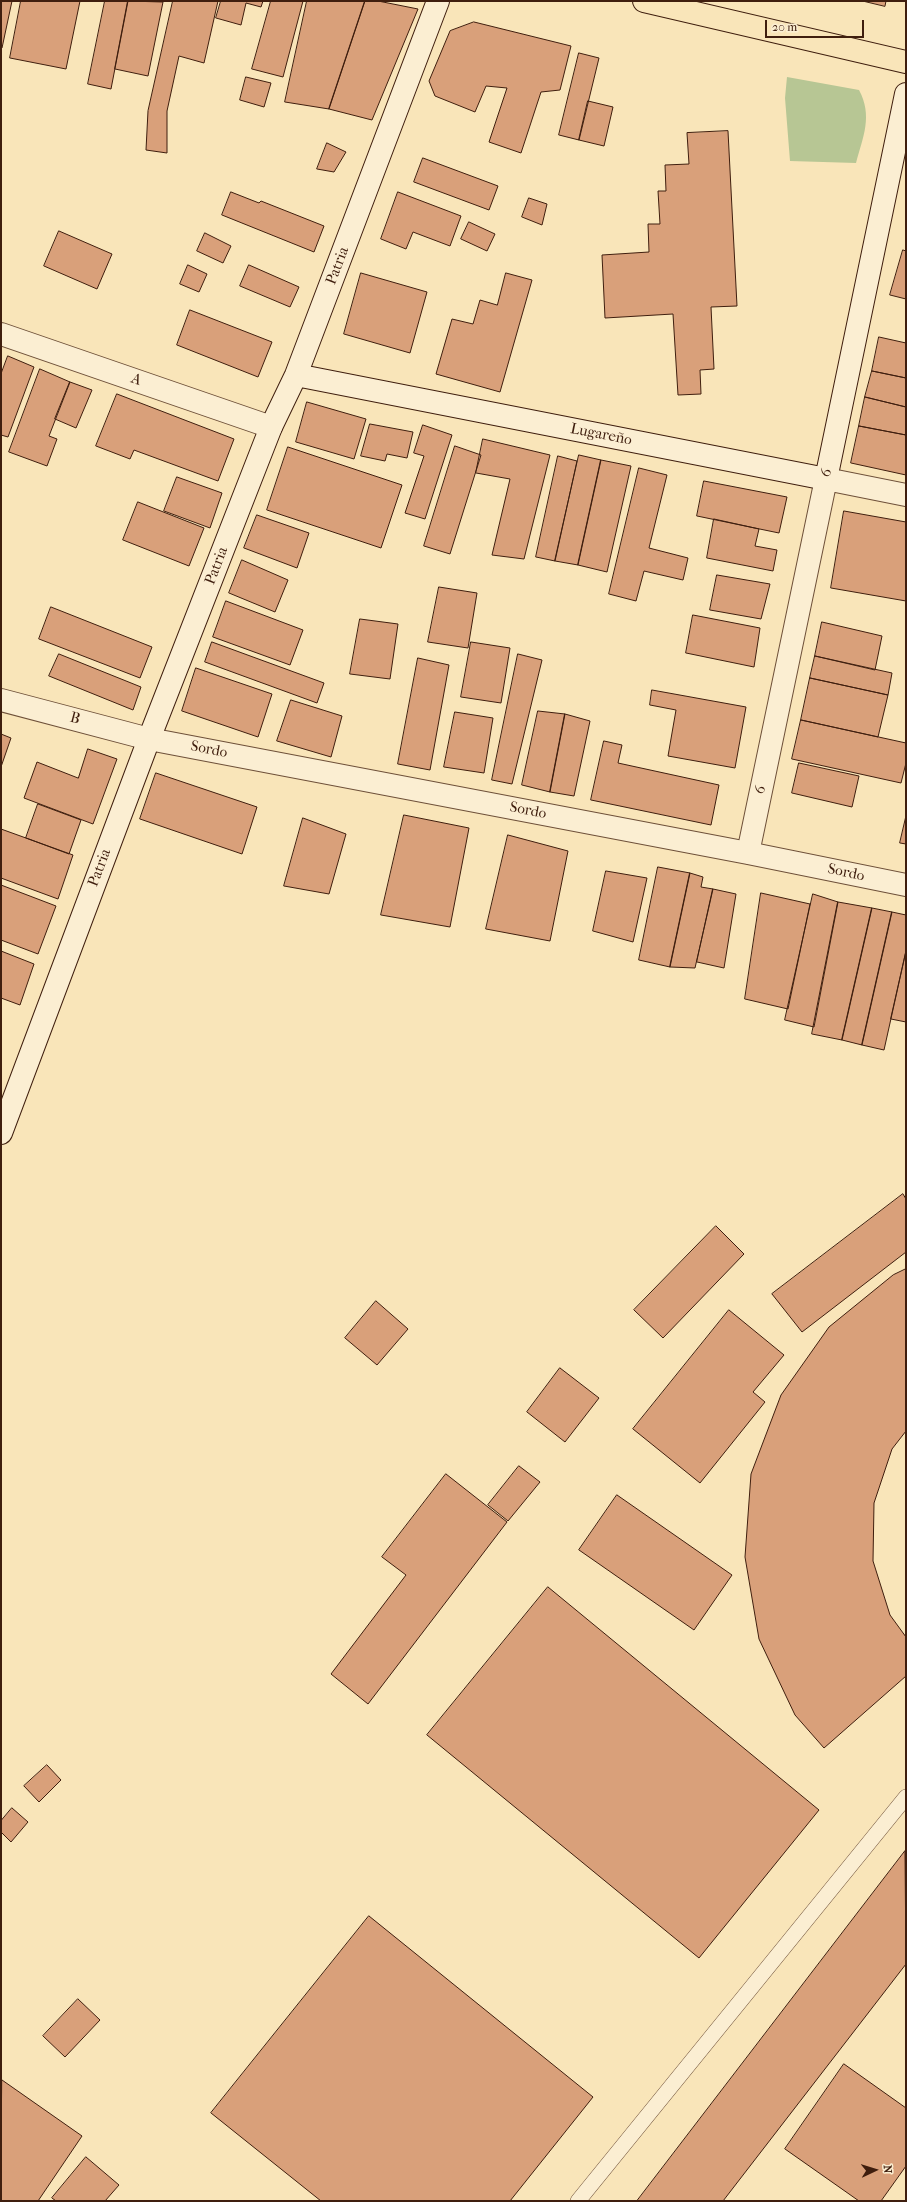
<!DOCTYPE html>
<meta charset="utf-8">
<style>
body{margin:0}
#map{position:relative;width:907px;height:2202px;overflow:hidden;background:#f9e5b9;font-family:"IM FELL French Canon",serif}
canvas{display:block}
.frame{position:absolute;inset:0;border:2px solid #3f1e0e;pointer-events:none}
.north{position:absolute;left:855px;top:2150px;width:40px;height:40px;-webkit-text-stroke:3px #fbeed2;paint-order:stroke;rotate:86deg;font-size:11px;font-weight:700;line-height:16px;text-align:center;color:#3f1e0e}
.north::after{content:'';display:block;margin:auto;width:14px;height:18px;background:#3f1e0e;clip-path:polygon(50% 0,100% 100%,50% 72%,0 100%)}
.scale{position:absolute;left:765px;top:20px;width:99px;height:18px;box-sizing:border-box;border:2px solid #3f1e0e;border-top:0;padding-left:5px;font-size:12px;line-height:14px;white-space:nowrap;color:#3f1e0e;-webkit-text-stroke:3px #fbeed2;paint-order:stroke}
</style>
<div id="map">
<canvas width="907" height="2202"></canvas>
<div class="frame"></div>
<div class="north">N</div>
<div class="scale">20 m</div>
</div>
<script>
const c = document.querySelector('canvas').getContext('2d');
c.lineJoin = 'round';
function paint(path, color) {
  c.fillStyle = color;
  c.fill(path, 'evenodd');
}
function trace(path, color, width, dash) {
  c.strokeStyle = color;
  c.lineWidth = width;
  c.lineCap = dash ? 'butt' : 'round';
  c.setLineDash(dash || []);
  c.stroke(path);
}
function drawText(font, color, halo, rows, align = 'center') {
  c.font = font + ' "IM FELL French Canon",serif';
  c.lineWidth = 4;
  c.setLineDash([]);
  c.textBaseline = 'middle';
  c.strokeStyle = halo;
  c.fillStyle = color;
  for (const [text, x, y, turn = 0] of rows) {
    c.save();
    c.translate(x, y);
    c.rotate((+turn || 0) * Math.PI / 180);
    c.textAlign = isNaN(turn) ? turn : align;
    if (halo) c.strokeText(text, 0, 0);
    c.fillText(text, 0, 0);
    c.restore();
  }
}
const green = new Path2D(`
 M787 77 859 90C873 116 863 137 856 163L790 161 785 98Z`);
const building = new Path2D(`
 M1 1H12L2 48 1 47Z
 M21 1H80L66 69 10 58Z
 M105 1H128L111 89 88 84Z
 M128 1 163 2 148 76 115 69Z
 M173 1H218L204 63 179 56 167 111V153L146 150 148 111Z
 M221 1H263L261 7 246 3 241 25 216 18Z
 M271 1H303L283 77 252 69Z
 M307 1H365L329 109 285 102Z
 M365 1H378L418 9 372 120 329 109Z
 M863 1H886L885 6Z
 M474 22 571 46 560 90 541 92 521 153 489 142 507 88 486 86 475 112 435 96 429 81 450 31Z
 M579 53 599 58 579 140 559 135Z
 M246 77 271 83 264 107 240 100Z
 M588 101 613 107 604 146 579 140Z
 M728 131 737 306 711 307 714 369 700 370 701 394 678 395 673 314 605 318 602 255 649 252 648 224H660L658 191H666L665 165 689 164 687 133Z
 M327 143 346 152 334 172 317 169Z
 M423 158 498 186 489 210 414 182Z
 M231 192 259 203 261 201 324 226 314 252 222 215Z
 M398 192 461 216 450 246 413 232 406 249 381 239Z
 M529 198 547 204 542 225 522 217Z
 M469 222 495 234 487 251 461 239Z
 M59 231 112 254 97 289 44 266Z
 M205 233 231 246 223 263 197 251Z
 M903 250 906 251V299L890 295Z
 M188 265 207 274 199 292 180 284Z
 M249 265 299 287 290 307 240 286Z
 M361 273 427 292 410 353 344 334Z
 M506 273 532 280 500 392 436 374 452 319 473 324 480 300 497 305Z
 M190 310 272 342 258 377 177 345Z
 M879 337 906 343V378L872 371Z
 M8 356 34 367 8 437 1 435V374Z
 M40 369 70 382 49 436 57 439 47 466 9 452Z
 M872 371 906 378V407L865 397Z
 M70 382 92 390 76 428 55 419Z
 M117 394 234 439 218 481 134 450 130 459 96 446Z
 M865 397 906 407V435L859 426Z
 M307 402 366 419 354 459 296 442Z
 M370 424 413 432 407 458 387 454 385 461 361 456Z
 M423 425 452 435 425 519 405 513 424 456 414 453Z
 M859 426 906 435V475L851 463Z
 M483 439 550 455 524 559 492 555 510 479 476 473Z
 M455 446 481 455 450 554 424 546Z
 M288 447 402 485 381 548 267 510Z
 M579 455 601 460 578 565 555 561Z
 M558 456 577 461 555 561 536 557Z
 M601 460 631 466 607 572 578 565Z
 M639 468 667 475 649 548 688 558 683 580 644 571 636 601 609 594Z
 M177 477 222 493 210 528 164 511Z
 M704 481 787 497 779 533 697 516Z
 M138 502 204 528 189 566 123 540Z
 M844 511 906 522V601L831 588Z
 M257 515 309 533 297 568 244 548Z
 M714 519 759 529 755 546 777 550 773 571 707 558Z
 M242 560 288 580 275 612 229 593Z
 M717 575 770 584 761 619 710 610Z
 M439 587 477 593 468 648 428 642Z
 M226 601 303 630 290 665 213 637Z
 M51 607 152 647 140 678 39 639Z
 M693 615 760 628 754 667 686 653Z
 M360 619 398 624 390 679 350 674Z
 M822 622 882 636 875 670 815 656Z
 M212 642 324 683 317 703 205 662Z
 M471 642 510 648 501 703 461 697Z
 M59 654 141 687 133 710 49 676Z
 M518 654 542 660 512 784 492 780Z
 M815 656 892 673 888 695 810 678Z
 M418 658 449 665 430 770 398 764Z
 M196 668 272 694 258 737 182 711Z
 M810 678 888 695 878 737 801 720Z
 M652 690 746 707 735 768 668 756 676 710 650 705Z
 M291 700 342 716 331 757 277 741Z
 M538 711 565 714 550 792 522 785Z
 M455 712 493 718 484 773 444 767Z
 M565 714 590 721 574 796 550 792Z
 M801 720 906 743V763L901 783 792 759Z
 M1 734 11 738 1 767Z
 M604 741 622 745 618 763 719 785 711 825 591 800Z
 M88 749 117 759 93 824 24 798 37 762 78 778Z
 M799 763 859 776 852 807 792 793Z
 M156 773 257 807 242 854 140 819Z
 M38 804 81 820 69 854 26 838Z
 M404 815 469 828 450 927 381 915Z
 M906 816V844L900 843Z
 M303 818 346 834 329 894 284 886Z
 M1 829 73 855 58 899 1 878Z
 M508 835 568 851 550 941 486 929Z
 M658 867 690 873 670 967 639 960Z
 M606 871 647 878 633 942 593 931Z
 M690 873 703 877 701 887 713 889 695 968 670 967Z
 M1 885 56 906 38 954 1 940Z
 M713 889 736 894 724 968 697 962Z
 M761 893 810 904 788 1009 745 999Z
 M813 894 838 902 814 1027 785 1020Z
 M838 902 872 908 842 1040 812 1034Z
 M872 908 892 912 862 1045 842 1040Z
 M892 912 906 915V951L884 1050 862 1045Z
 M1 951 34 964 20 1005 1 998Z
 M906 951V1022L891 1019Z
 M903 1194 906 1199V1252L802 1332 772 1294Z
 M716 1226 744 1254 663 1338 634 1310Z
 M906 1269V1431L892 1449 874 1503 873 1561 890 1615 906 1637V1676L824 1748 795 1715 759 1639 745 1557 751 1474 781 1395 829 1327 893 1275Z
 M376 1301 408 1329 377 1365 345 1338Z
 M729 1310 784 1355 753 1392 765 1402 700 1483 633 1429Z
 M560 1368 599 1398 565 1442 527 1412Z
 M519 1466 540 1482 508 1521 488 1505Z
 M446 1474 507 1522 368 1704 331 1674 406 1575 382 1557Z
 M617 1495 732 1575 694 1630 579 1550Z
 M548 1587 819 1810 699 1958 427 1735Z
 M47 1765 61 1780 39 1802 24 1786Z
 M12 1808 28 1822 11 1842 1 1832V1821Z
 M905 1851 906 1964 723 2201H637Z
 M369 1916 593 2097 510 2201H321L211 2113Z
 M78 1999 100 2020 65 2057 43 2036Z
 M844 2064 906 2108V2166L881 2201H859L785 2149Z
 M2 2080 82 2136 38 2201H1Z
 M86 2157 119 2185 105 2201H56L52 2198Z`);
const lane = new Path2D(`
 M578 2201 906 1797`);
const street = new Path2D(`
 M1 334 271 427
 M1 700 149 739 748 853 906 885
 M748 853 826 479 906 495`);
const secondary = new Path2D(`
 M296 375 826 479 906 94
 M1 1133 149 739 271 427 296 375 438 1`);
const primary = new Path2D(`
 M644 1 906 62`);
const streetNames = [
 ["Patria",338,266,-69],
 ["A",136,380,19],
 ["Lugareño",601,435,11],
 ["6",827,473,-78],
 ["Patria",217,566,-69],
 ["B",75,719,15],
 ["Sordo",209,750,11],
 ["6",761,790,-78],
 ["Sordo",528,811,11],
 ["Patria",100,868,-69],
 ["Sordo",846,873,12]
];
paint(green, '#b7c694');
paint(building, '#d9a07a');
trace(building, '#3f1e0e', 1);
trace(lane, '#6e5039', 16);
trace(street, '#6e5039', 24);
trace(secondary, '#3f1e0e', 24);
trace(primary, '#3f1e0e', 24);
trace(lane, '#fbeed2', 15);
trace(street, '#fbeed2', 22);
trace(secondary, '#fbeed2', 22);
trace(primary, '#f9e5b9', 22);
drawText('15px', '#3f1e0e', '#fbeed2', streetNames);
</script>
